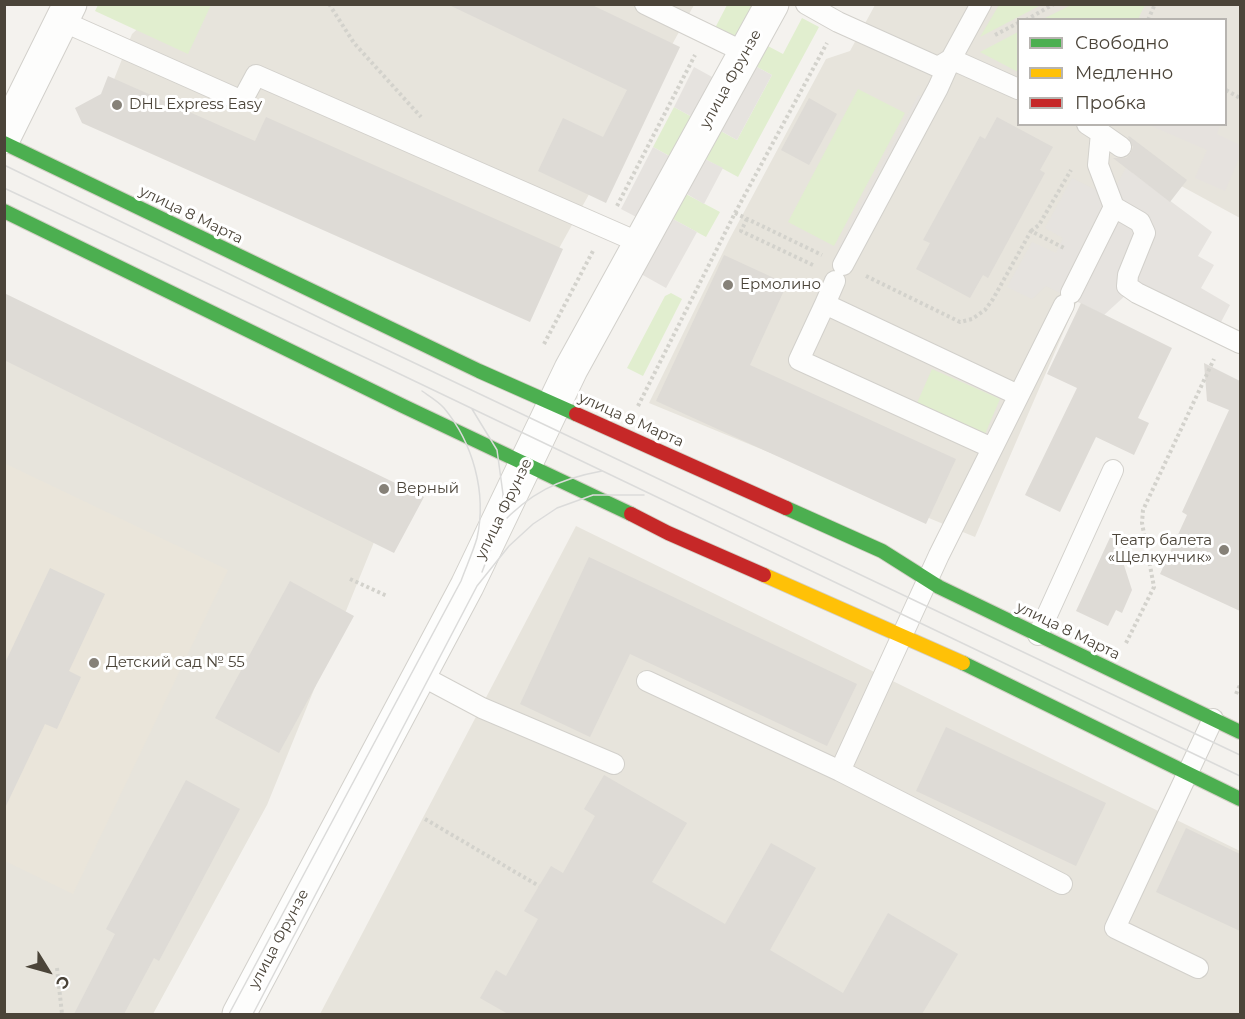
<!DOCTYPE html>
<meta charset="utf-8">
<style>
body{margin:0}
#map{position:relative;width:1245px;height:1019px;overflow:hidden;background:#f4f2ee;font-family:Montserrat,sans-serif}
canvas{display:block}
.frame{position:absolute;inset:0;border:6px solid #4b4439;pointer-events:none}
.legend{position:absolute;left:1017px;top:18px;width:210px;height:108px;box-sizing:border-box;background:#fff;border:2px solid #b7b4b0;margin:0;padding:8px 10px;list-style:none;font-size:18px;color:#4b4439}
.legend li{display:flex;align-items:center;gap:12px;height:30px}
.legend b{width:30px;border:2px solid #b7b4b0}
.north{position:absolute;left:18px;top:941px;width:60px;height:60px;-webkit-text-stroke:4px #fff;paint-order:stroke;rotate:127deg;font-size:16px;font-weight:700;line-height:24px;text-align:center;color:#4b4439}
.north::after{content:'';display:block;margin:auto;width:21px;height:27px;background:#4b4439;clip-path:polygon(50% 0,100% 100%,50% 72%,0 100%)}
</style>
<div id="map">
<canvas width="1245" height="1019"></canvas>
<div class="frame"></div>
<ul class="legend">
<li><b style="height:8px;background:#4caf50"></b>Свободно</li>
<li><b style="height:8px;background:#ffc107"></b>Медленно</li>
<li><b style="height:8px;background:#c62828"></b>Пробка</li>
</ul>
<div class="north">С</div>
</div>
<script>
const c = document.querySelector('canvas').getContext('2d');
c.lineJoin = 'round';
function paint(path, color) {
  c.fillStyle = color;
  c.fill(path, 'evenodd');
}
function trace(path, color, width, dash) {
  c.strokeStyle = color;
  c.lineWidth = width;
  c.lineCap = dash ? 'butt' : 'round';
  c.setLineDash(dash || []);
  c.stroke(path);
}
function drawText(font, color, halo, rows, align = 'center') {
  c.font = font + ' Montserrat,sans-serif';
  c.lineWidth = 6;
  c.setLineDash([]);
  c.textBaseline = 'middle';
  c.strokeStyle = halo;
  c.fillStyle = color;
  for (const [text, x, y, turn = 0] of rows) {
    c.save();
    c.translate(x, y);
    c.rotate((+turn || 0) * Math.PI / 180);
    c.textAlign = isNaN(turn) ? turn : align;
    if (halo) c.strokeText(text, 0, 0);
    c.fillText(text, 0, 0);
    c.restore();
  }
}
const residential = new Path2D(`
 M163 5H694L527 306 105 102 132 34Z
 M875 5H1240V218L1137 162 975 537 649 403 729 240 826 59 850 51ZM1018 20H1226V124H1018Z
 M4 326 383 520 267 805 153 1014H5Z
 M576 526 1240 851V1014H320Z`);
const industrial = new Path2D(`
 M1149 125H1220L1217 134 1240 145V156L1225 191 1195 178 1207 150Z`);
const education = new Path2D(`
 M4 463 228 570 73 894 5 861Z`);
const green = new Path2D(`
 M98 5V4L211 5 188 54 95 11Z
 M727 5H753L734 40 714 30Z
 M999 5V4L1041 5 980 37Z
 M1071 5V4L1145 5 1138 19H1043Z
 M802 18 819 27 738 177 703 158 719 130 737 140 772 75 753 65 764 44 783 54Z
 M1018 32V72L980 52Z
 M858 89 905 113 834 246 788 222Z
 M674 107 694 118 673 158 653 147Z
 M684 193 720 212 706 237 671 218Z
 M671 293 682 299 643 376 627 368 665 296Z
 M932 369 1000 399 985 434 917 403Z`);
const parking = new Path2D(`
 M753 65 772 75 737 140 719 130Z
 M694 67 714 78 694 118 674 107Z
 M918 95 937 105 857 256 839 247Z
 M653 147 673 158 642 220 621 209Z
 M703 158 723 168 704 204 685 193Z
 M1126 168 1212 232 1198 256 1214 265 1201 288 1230 305 1221 322 1139 283 1104 315 1046 286 1032 299 1007 287 1032 242 1056 253 1063 238 1045 228 1072 178 1110 197Z
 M671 218 697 232 666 288 641 274Z`);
const building = new Path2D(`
 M447 4H590L680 47 606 203 538 171 563 118 603 137 627 90Z
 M108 76 255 141 266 117 563 249 530 322 82 123 75 108 101 94Z
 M809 98 837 114 809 165 781 150Z
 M997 117 1053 147 1040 170 1045 173 988 278 983 275 970 298 916 269 930 243 923 240 980 136 985 139Z
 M1129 136 1187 180 1170 202 1113 158H1126L1130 154 1133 147 1128 137Z
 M724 255 787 284 750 365 956 459 926 524 656 401Z
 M4 293 424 497 394 553 4 360Z
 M1081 303 1172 348 1138 418 1149 423 1134 455 1096 437 1060 512 1025 495 1077 388 1047 374Z
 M1204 363 1240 381V611L1160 574 1187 515 1182 512 1229 410 1207 401Z
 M1113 531 1132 590 1122 613 1116 610 1108 626 1076 611Z
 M589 557 857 684 827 746 630 654 590 737 520 704Z
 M50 568 105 594 69 671 81 677 57 729 45 724 4 810V665Z
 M290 581 354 616 279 753 215 718Z
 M946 727 1106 803 1076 866 916 791Z
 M604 775 687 823 652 882 725 924 771 843 816 868 770 950 843 993 888 913 958 954 922 1014H508L480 998 496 970 506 976 538 919 524 911 551 866 563 873 595 816 584 809Z
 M186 780 240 809 159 961 154 958 124 1014H74L115 934 106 929Z
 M1186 828 1240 854V931L1156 892Z`);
const path = new Path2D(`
 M329 4 354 43 421 117
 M1026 20 1054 4
 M1148 20 1155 4
 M995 35 1018 23
 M1226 90 1240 98
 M617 206 695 55
 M735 213 822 255
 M747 219 741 231 815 266
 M1031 231 1039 225 1071 170
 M866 276 960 322 972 319 985 310 993 299 1031 231 1066 249
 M544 344 594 249
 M638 406 735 213 827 43
 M350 579 387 596
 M1126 643 1154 587 1142 523 1143 510 1214 359
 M1236 694 1240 685
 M425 819 539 886
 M57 968 62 1014`);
const lane = new Path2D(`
 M645 4 746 53
 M806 4 838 22 938 67 951 59 1018 89
 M62 21 242 101 256 75 640 243
 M1101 133 1121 147
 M1114 207 1140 222 1145 233 1128 275 1127 286 1137 293 1240 343
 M843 265 938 88 951 59 981 4
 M835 281 825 304 1018 395
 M1071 293 1114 207 1098 165 1101 133 1087 124
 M825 304 799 360 992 448
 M1038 635 1113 470
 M420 675 482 708 614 764
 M647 681 840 771
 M1062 884 840 771 939 555 1064 305
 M1198 968 1115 928 1213 719`);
const street = new Path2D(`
 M4 137 70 4
 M239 1014 467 586 571 369 772 4`);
const fast = new Path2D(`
 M4 143 479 371 576 414
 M4 211 403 406 631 514
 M786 508 882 551 939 587 1240 732
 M963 663 1240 799`);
const slow = new Path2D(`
 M764 575 963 663`);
const jam = new Path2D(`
 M576 414 786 508
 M631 514 668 533 764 575`);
const tram = new Path2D(`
 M4 165 345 330 1240 755
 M4 188 381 365 1240 776
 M472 409 497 450 503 494 501 523 482 572
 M499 526C530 493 558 479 602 471
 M229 1014 461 581C466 567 473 552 477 538 487 493 473 443 444 408 438 401 429 396 422 391
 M253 1014 477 586 509 546 533 524 557 508 593 495H644`);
const markers = [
 [117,105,6,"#868178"],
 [728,285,6,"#868178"],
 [384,489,6,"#868178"],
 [1224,550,6,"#868178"],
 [94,663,6,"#868178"]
];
const streetNames = [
 ["улица Фрунзе",731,79,-61],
 ["улица 8 Марта",191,215,26],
 ["улица 8 Марта",631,420,24],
 ["улица Фрунзе",504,509,-64],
 ["улица 8 Марта",1068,631,26],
 ["улица Фрунзе",279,939,-62]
];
const poiNames = [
 ["DHL Express Easy",129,105],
 ["Ермолино",740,285],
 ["Верный",396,489],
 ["Театр балета",1212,541,"right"],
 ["«Щелкунчик»",1212,558,"right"],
 ["Детский сад № 55",106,663]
];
paint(residential, '#e7e4dc');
paint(industrial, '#e6e2de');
paint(education, '#eae5da');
paint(green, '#e1eecf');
paint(parking, '#e6e3df');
paint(building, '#dedbd6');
trace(lane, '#d2d0cb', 22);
trace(street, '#d2d0cb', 35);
trace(fast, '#d3cfc5', 16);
trace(slow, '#d3cfc5', 16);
trace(jam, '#d3cfc5', 16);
trace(path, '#d3d2cc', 4, [3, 3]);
trace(lane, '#fdfdfc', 20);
trace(street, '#fdfdfc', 33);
trace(fast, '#4caf50', 14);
trace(slow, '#ffc107', 14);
trace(jam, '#c62828', 14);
trace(tram, '#dbdbda', 1.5);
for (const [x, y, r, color] of markers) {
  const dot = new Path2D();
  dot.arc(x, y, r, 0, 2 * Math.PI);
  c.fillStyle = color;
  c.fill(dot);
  trace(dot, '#fff', 2);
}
drawText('15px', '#4b4439', '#fff', streetNames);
drawText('15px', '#4b4439', '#fff', poiNames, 'left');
</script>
